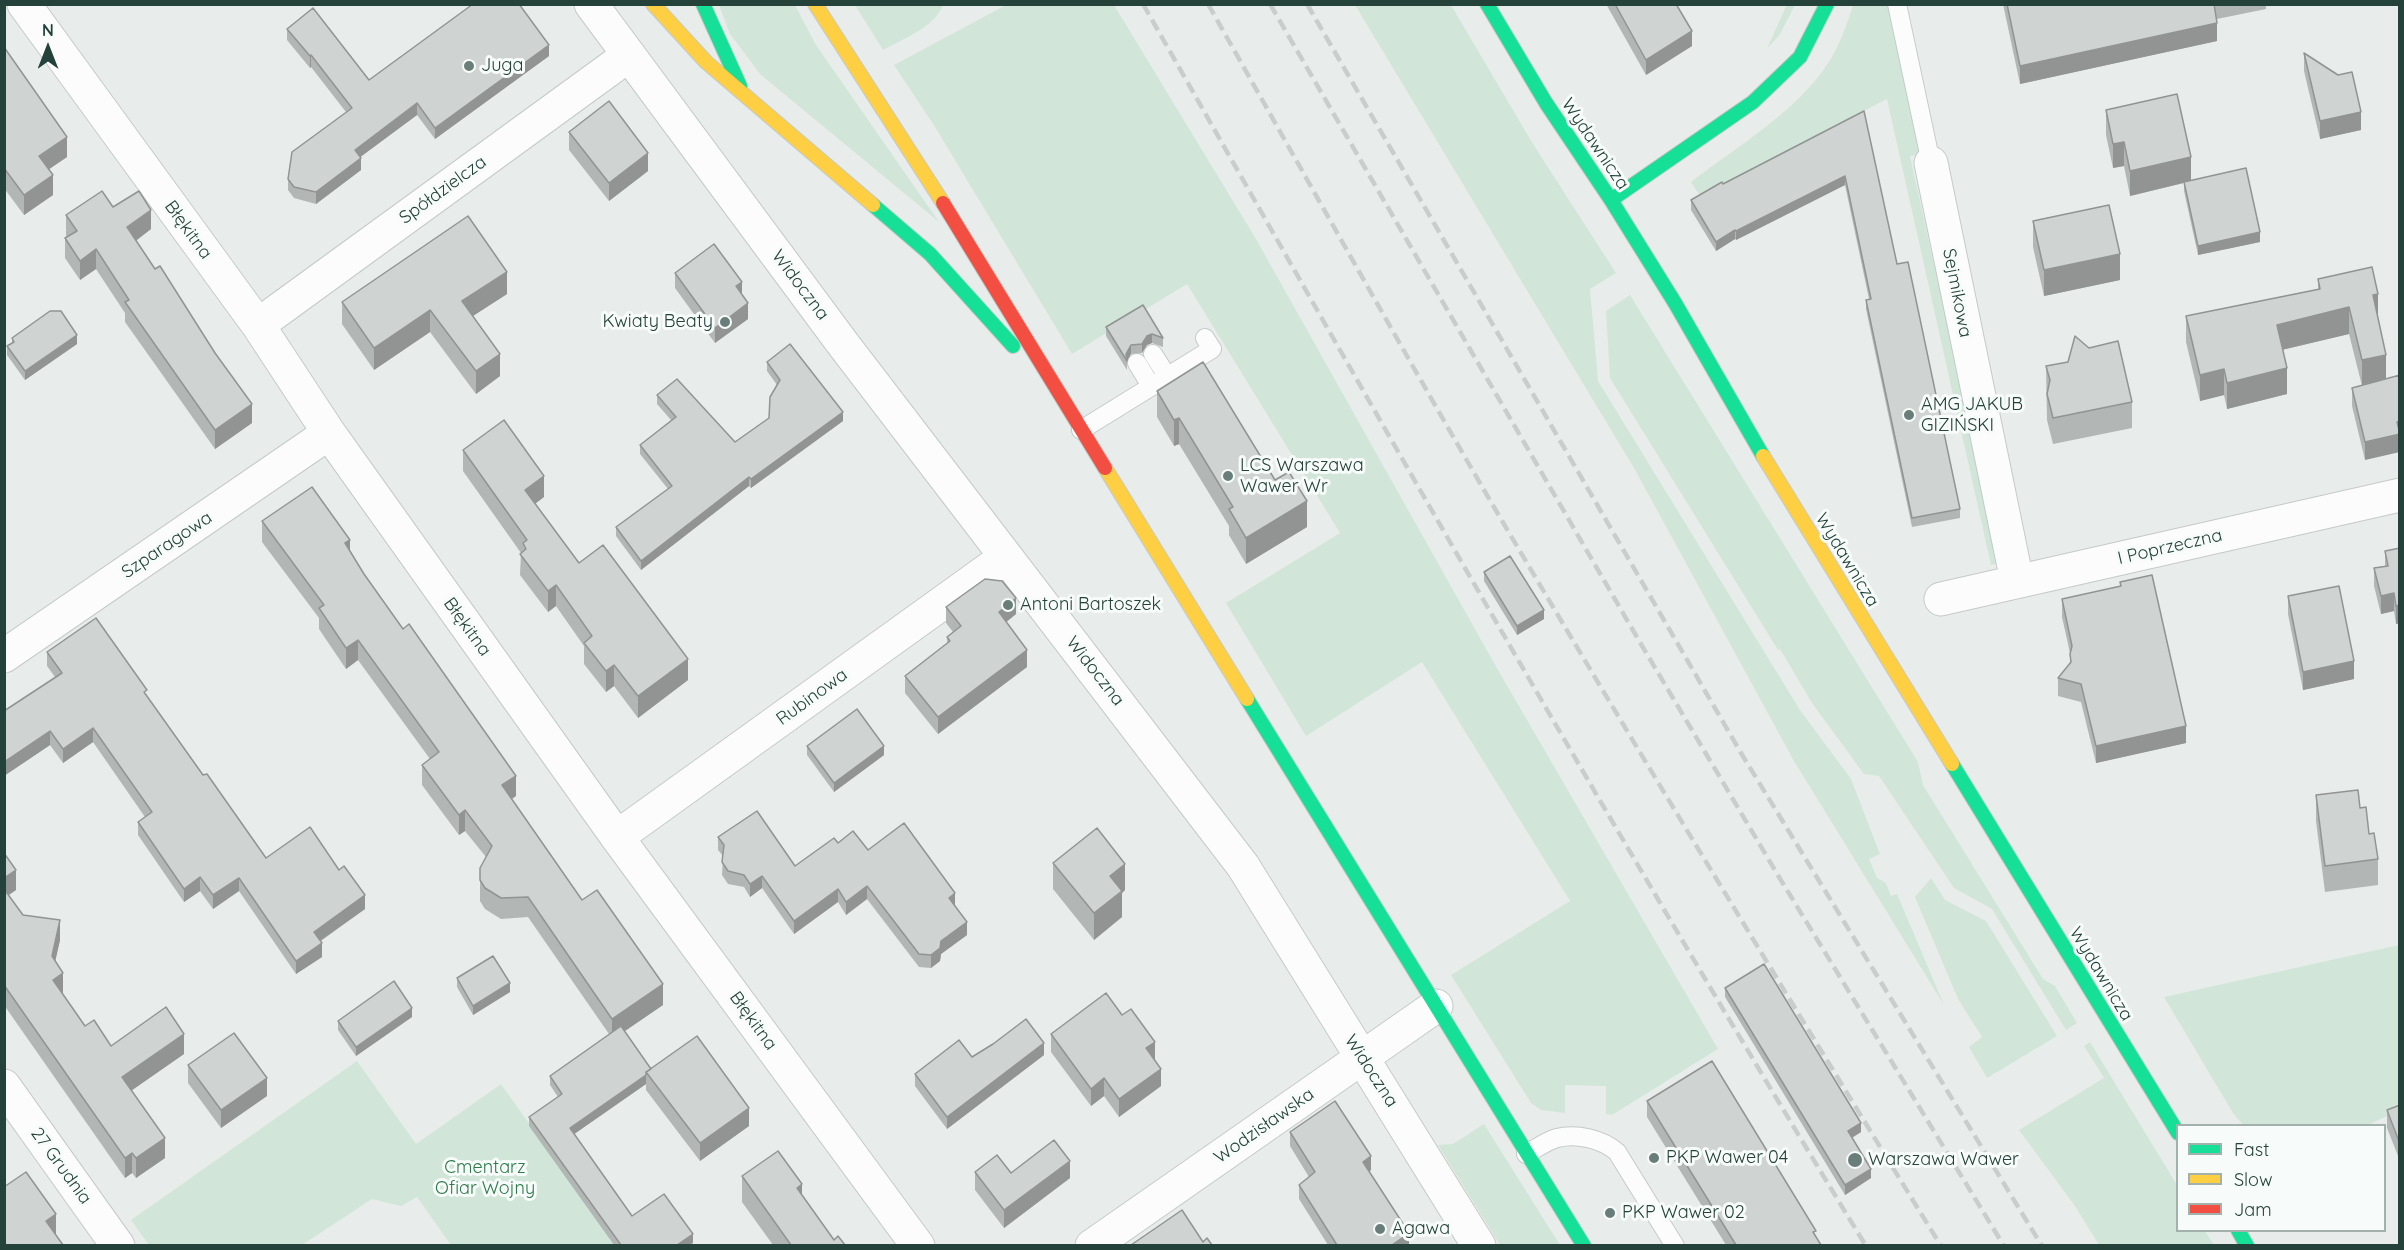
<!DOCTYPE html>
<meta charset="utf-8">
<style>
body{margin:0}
#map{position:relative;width:2404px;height:1250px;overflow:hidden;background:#e8edeb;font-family:Quicksand,sans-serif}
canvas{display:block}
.frame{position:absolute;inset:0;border:6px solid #24423a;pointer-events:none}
.legend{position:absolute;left:2176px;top:1124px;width:210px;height:108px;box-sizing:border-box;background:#f7fbf9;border:2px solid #a3b1ad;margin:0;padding:8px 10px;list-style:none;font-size:18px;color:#24423a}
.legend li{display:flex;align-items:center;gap:12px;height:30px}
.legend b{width:30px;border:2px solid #a3b1ad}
.north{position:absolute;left:18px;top:18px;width:60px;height:60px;-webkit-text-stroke:4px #f7fbf9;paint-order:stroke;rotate:0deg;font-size:16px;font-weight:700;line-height:24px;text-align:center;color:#24423a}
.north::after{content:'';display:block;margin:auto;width:21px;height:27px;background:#24423a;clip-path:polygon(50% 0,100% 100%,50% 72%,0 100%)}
</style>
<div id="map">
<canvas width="2404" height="1250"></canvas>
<div class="frame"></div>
<ul class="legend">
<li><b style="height:8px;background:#16e098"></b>Fast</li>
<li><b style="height:8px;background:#ffcf43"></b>Slow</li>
<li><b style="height:8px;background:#f24e42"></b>Jam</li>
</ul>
<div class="north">N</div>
</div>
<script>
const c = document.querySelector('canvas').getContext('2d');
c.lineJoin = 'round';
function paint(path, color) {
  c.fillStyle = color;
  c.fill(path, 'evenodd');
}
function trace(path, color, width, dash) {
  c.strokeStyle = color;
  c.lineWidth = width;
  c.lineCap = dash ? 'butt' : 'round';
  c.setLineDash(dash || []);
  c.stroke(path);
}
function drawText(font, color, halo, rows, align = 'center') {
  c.font = font + ' Quicksand,sans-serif';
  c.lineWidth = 6;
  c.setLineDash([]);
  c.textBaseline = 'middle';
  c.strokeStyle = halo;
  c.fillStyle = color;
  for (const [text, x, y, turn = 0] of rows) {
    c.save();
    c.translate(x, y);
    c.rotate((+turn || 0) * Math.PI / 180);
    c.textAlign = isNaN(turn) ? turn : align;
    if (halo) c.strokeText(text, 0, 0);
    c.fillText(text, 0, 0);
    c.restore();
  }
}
const green = new Path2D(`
 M1787 4 1795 5 1780 34 1767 49Z
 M719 5H795L816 45 939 222 760 74 730 34Z
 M855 5H943C935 27 903 39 883 50Z
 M1006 5H1114L1256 239 1494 663 1718 1049 1612 1115 1606 1114V1086L1565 1085V1113L1541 1110 1531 1103 1451 975 1570 901 1422 662 1306 736 1226 603 1340 533 1187 284 1072 354 935 127 894 65Z
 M1355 5H1451L1533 144 1616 273 1590 289 1598 381 1800 710 1851 779 1880 854 1869 859 1877 878 1886 883 1891 896 1897 894 1944 1005 1794 761 1634 468Z
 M1853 5H1892L1922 154 1910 156 2000 563 1991 565 1887 99 1700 196 1691 182C1734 149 1790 115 1822 72 1837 52 1846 28 1853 5Z
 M1630 295 1918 762 1923 785 2043 979 2055 986 2077 1023 2066 1030 1992 909 1954 888 1879 776 1864 774 1812 703 1780 649 1778 650 1610 378 1606 311Z
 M1931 878 1945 900 1986 921 2057 1036 1987 1078 1969 1047 1982 1037 1958 999 1915 897Z
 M2399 945V1110L2368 1125H2243L2233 1113 2164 997Z
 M2090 1042 2177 1185 2178 1230 2205 1231 2214 1245H2099L2075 1206 2019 1130 2104 1078 2084 1046Z
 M357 1061 416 1144 501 1084 615 1245H451L417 1197 401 1206 372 1199 302 1245H149L131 1220Z
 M1484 1124 1560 1245H1500L1438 1145 1453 1144Z`);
const lane = new Path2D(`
 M1897 4 1931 163
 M1153 354 1167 376
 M1137 363 1151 386
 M1081 430 1212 349 1205 338
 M1526 1154C1536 1149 1546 1141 1557 1138 1576 1133 1602 1139 1617 1152L1675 1246`);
const street = new Path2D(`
 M24 4 258 325 329 433 617 837 918 1246
 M591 4 843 344 1243 866 1479 1246
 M1931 163 2017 581
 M258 325 629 55
 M1941 599 2400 495
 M4 656 329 433
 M617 837 1006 557
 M4 1086 118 1246
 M1092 1246 1436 1006`);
const fast = new Path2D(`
 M703 4 740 86
 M1487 4 1546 103 1611 200 1675 303 1763 456
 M1611 200 1753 102 1800 57 1827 4
 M873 205 930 254 1013 346
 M1247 699 1584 1246
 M1952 764 2178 1133
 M2238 1230 2247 1246`);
const slow = new Path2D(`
 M653 4 706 62 873 205
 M815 4 943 203
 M1763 456 1952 764
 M1105 468 1247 699`);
const jam = new Path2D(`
 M943 203 1105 468`);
const rail = new Path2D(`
 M1143 4C1380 421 1616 837 1866 1246
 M1208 4C1302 170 1395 337 1491 502 1638 752 1789 999 1941 1246
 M1270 4 1638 639 1779 877 2004 1246
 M1307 4 1741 753 2042 1246`);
const wall = new Path2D(`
 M1606 4H1676L1692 46 1646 75Z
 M2003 4H2266V9L2217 19V41L2020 84Z
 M287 29 369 80 549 56 435 139 417 115 360 157 361 170 316 204 294 198 288 190V179L346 112 311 67 310 68 287 40Z
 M4 47 67 157 49 169 53 195 24 215 4 188Z
 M2304 53 2338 75 2361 130 2320 139 2304 71Z
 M2106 110 2191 180 2260 242 2198 255 2184 191V183L2130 196 2124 166 2113 168 2106 135Z
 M1864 111 1897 264 1960 509V518L1912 527 1866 309V300L1869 299 1845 185 1736 240 1735 239 1716 251 1691 210V200Z
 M569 132 648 171 609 201 569 150Z
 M113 207 151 229 136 241 252 423 215 449 125 322V313L96 269 80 280 65 258V238L67 237 66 235V215Z
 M2033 221 2120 280 2044 296 2033 247Z
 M2372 267 2365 460 2352 406V388L2362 386 2349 334 2282 350 2287 394 2227 409 2224 395 2200 401 2186 342V316L2318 289V279Z
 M675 273 742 295 748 319 715 343 675 288Z
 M507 294 473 316 500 376 476 394 430 332 374 370 342 324V302Z
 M1143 305 1163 338V347L1152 343 1147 345 1142 353 1131 354 1127 361V370L1106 336V327Z
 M12 338 77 344 25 380 7 355V346L12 343Z
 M767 362 843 421 751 488 749 486 641 570 616 536V527L668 489 640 454V445L671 420 657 404V395L735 442 769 418 777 385 767 371Z
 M2046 366 2132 402V428L2053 444 2047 420Z
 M1157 391 1275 480 1307 527 1246 564 1229 535V526L1179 444 1174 446 1157 417Z
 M463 450 544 497 535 504 579 563 688 680 638 718 614 686 606 692 584 664V646L556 606 548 612 520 575 521 553 463 471Z
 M262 521 350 551 364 574 516 796 512 799 582 900 663 1005 624 1031 651 1069 749 1126 700 1161 646 1090V1084L574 1134 632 1216 693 1243 689 1245H614L529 1126V1117L558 1097 550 1085V1076L609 1034 528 917 501 919 485 909 480 901V868L486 857 465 831 459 835 422 785V765L430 759 358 660 346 669 319 629V618L262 542Z
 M2400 548V623L2396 624 2394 611 2381 614 2374 586V568L2385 566V551Z
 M1484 572 1544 619 1517 635 1484 581Z
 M2120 582 2186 743 2096 763 2081 702 2058 696V678L2070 664V653L2062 617V599L2120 586Z
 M2288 596 2354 679 2303 690 2288 614Z
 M946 607 1016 614 1006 622 1027 667 938 734 905 693V676L947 644V637L953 632 946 623Z
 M47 652 147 696 203 775 266 858 365 909 321 941 322 957 296 974 239 891 213 909 200 891 184 902 138 835V822L145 817 93 742 63 763 50 745 4 776 55 677 47 666Z
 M807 746 884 755 834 792 807 755Z
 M2316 795 2360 808 2378 859V885L2325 892 2316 821Z
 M718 837 795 866 838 843 868 850 955 905 967 935 941 954 940 961 931 968 919 967 867 899 846 915 838 902 794 934 762 888 750 897 744 887 728 884 722 875 723 856 718 850Z
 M4 853 16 890 9 895 23 915 60 940 55 961 63 993V994L85 1026 111 1046 184 1054 131 1091 165 1158 136 1178 132 1173 125 1178 4 1005Z
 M1053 863 1125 890 1122 893V917L1094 940 1053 889Z
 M457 978 510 992 473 1015 457 987Z
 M1725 988 1861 1132 1852 1138 1871 1178 1845 1195 1725 997Z
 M412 1017 356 1056 338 1030V1021Z
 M1051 1034 1155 1059 1161 1086 1119 1117 1104 1096 1091 1106 1051 1052Z
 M1044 1055 947 1129 915 1086V1074L972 1057Z
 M188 1065 267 1096 221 1128 188 1083Z
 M1647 1101 1821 1245H1726L1647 1117Z
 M2400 1105V1161L2387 1128V1110Z
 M1290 1132 1371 1170 1369 1171 1409 1245H1328L1299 1199V1185L1309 1177 1290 1146Z
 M975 1172 1011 1173 1070 1178 1004 1228 975 1190Z
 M742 1176 802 1195 834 1240 845 1245H773L742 1202Z`);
const shadedWall = new Path2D(`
 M2217 23V41L2020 84V66Z
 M1692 31V46L1646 75V60Z
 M549 45V56L435 139V128Z
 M311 55V67L310 68V56Z
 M417 103V115L355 161V150Z
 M2361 112V130L2320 139V121Z
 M67 137V157L39 176V156Z
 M2124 142V166L2113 168V144Z
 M648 153V171L609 201V183Z
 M2191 157V181L2130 196V171Z
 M361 158V170L316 204V192Z
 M53 175V195L24 215V195Z
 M1845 176V185L1736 240V231Z
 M151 210V229L127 247V227Z
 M1735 230V239L1716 251V242Z
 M2260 232V242L2198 255V246Z
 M96 249V269L80 280V261Z
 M2120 254V280L2044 296V270Z
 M507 272V294L462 323V301Z
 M742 282V297L736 286Z
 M2378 294V320L2373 295Z
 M748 303V319L715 343V328Z
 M2349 307V334L2277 351V325Z
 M430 310V332L374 370V348Z
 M1152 334V343L1147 345 1142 353V344L1147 336Z
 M77 335V344L25 380V371Z
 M1131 345V354L1127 361 1126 354Z
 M500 354V376L476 394V371Z
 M2386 355V381L2362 387V360Z
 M2287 368V394L2227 409V383Z
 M2224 369V395L2200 401V375Z
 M252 404V423L215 449V430Z
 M843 412V421L751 488V479Z
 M1179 418V444L1174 446V420Z
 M2400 421V452L2365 460V442L2397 422Z
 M544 476V497L525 511V490Z
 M749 477V486L641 570V561Z
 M1307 501V527L1246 564V538Z
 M350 540V561L345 543Z
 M556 585V606L548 612V591Z
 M2394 593V611L2381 614V596Z
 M1016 598V614L999 628V612Z
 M2400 605V623L2396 624V606Z
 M1544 610V619L1517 635V626Z
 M358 640V660L346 669V648Z
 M1027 650V667L938 734V717Z
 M688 659V680L638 718V696Z
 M2354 661V679L2303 690V672Z
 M614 665V686L606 692V671Z
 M2186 726V743L2096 763V746Z
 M93 728V742L63 763V749Z
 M50 731V745L4 776V762Z
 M884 746V755L834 792V783Z
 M516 776V796L502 805V785Z
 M465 810V831L459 835V815Z
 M1125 864V890L1122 893V917L1094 940V913L1110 876Z
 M16 870V890L4 898V878Z
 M762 876V888L750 897V884Z
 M200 877V891L184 902V889Z
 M239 878V891L213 909V895Z
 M867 886V899L846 915V902Z
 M838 889V902L794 934V921Z
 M955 893V906L949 898Z
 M365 895V909L314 945V932Z
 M60 920V940L52 976V956Z
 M967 922V935L941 954 940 961 931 968V955L941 941Z
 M322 943V957L296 974V961Z
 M63 973V993L53 1000V980Z
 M510 983V992L473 1015V1006Z
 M663 984V1005L612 1040V1019Z
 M412 1008V1017L356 1056V1047Z
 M184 1034V1054L122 1097V1077Z
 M1155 1042V1060L1146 1048Z
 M1044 1043V1055L947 1129V1117Z
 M1161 1069V1086L1119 1117V1099Z
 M646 1075V1084L570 1137V1128Z
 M267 1078V1096L221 1128V1110Z
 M1104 1078V1096L1091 1106V1089Z
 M749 1108V1126L700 1161V1143Z
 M1861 1123V1132L1848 1140V1131Z
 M165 1138V1158L136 1178V1158Z
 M132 1153V1173L125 1178V1158Z
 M1371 1156V1170L1363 1176V1162Z
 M1070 1161V1178L1004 1228V1210Z
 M1871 1169V1178L1845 1195V1185Z
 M802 1184V1210L797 1188Z
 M56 1214V1237L46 1221Z
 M1409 1233V1245H1392Z
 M693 1234V1243L689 1245H677Z`);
const building = new Path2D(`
 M473 4H519L549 45 435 128 417 103 355 150 361 158 316 192 294 187 288 179 292 152 352 108 311 55 310 56 287 29 313 8 369 80Z
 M1615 4H1676L1692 31 1646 60Z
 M2007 4H2214L2217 23 2020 66Z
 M4 47 67 137 39 156 53 175 24 195 4 168Z
 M2304 53 2338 75 2352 72 2361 112 2320 121Z
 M2177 94 2191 157 2130 171 2124 142 2113 144 2106 110Z
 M609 101 648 153 609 183 569 132Z
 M1864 111 1897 264 1908 262 1960 509 1912 518 1866 300 1871 299 1845 176 1736 231 1735 230 1716 242 1691 200 1722 182 1723 184Z
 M2246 168 2260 232 2198 246 2184 182Z
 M102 191 113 207 139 191 151 210 127 227 155 269 160 266 215 353 252 404 215 430 125 302 129 300 96 249 80 261 65 238 77 231 66 215Z
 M2109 205 2120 254 2044 270 2033 221Z
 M468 216 507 272 462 301 500 354 476 371 430 310 374 348 342 302Z
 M714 244 742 282 736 286 748 303 715 328 675 273Z
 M2372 267 2378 294 2373 295 2386 355 2362 360 2349 307 2277 325 2287 368 2227 383 2224 369 2200 375 2186 316 2320 289 2318 279Z
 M1143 305 1163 338 1152 334 1147 336 1142 344 1131 345 1126 354 1127 361 1106 327Z
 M50 311H61L77 335 25 371 7 346 14 342 12 338Z
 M2075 336 2089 348 2118 341 2132 402 2053 418 2047 394 2050 380 2046 366 2068 362Z
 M790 344 843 412 751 479 749 477 641 561 616 527 672 486 640 445 676 417 657 395 677 379 735 442 769 418 770 397 780 380 767 362Z
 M1203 362 1275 480 1289 472 1307 501 1246 538 1229 509 1233 507 1179 418 1174 420 1157 391Z
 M2400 375V421L2397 422 2400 434 2365 442 2352 388Z
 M504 420 544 476 525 490 579 563 603 545 688 659 638 696 614 665 606 671 584 643 592 636 556 585 548 591 520 554 526 549 523 543 527 540 463 450Z
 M312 487 350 540 345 543 364 574 403 629 409 624 516 776 502 785 582 900 597 890 663 984 612 1019 528 897 501 898 485 888 480 880V868L492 846 465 810 459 815 422 765 439 752 358 640 346 648 319 608 324 605 262 521Z
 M2400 548V605L2396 606 2394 593 2381 596 2374 568 2388 566 2385 551Z
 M1510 556 1544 610 1517 626 1484 572Z
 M2152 575 2186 726 2096 746 2081 684 2058 678 2071 662 2070 654 2072 646 2062 599 2121 586 2120 582Z
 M985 579 1002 581 1016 598 999 612 1027 650 938 717 905 676 950 641 947 637 961 626 946 607Z
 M2339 586 2354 661 2303 672 2288 596Z
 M96 618 147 690 144 692 203 775 207 774 266 858 310 827 339 870 344 866 365 895 314 932 322 943 296 961 239 878 213 895 200 877 184 889 138 822 152 812 93 728 63 749 50 731 4 762V711L62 673 47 652Z
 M857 709 884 746 834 783 807 746Z
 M2358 790 2360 808 2366 807 2369 834 2374 833 2378 859 2325 866 2316 795Z
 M757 811 795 866 834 838 838 843 853 831 868 850 904 823 955 893 949 898 967 922 941 941 940 948 931 955 919 954 867 886 846 902 838 889 794 921 762 876 750 884 744 875 728 871 722 862 724 845 718 837Z
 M1097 828 1125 864 1110 876 1122 891 1094 913 1053 863Z
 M4 853 16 870 4 878Z
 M4 889 23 915 60 920 52 956 63 973 53 980 85 1026 94 1020 111 1046 166 1007 184 1034 122 1077 165 1138 136 1158 132 1153 125 1158 4 985Z
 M493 956 510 983 473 1006 457 978Z
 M1764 964 1861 1123 1848 1131 1871 1169 1845 1185 1725 988Z
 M394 981 412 1008 356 1047 338 1021Z
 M1106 993 1122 1015 1131 1009 1155 1042 1146 1048 1161 1069 1119 1099 1104 1078 1091 1089 1051 1034Z
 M1026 1019 1044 1043 947 1117 915 1074 959 1040 972 1057 993 1044Z
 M621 1026 651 1069 646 1072V1075L570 1128 632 1216 664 1194 693 1234 677 1245H621L529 1117 562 1094 550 1076Z
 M234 1033 267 1078 221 1110 188 1065Z
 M697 1036 749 1108 700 1143 646 1072Z
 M1712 1061 1816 1231 1813 1232 1821 1245H1736L1647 1101Z
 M1335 1101 1371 1156 1363 1162 1409 1233 1392 1245H1337L1299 1185 1315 1172 1290 1132Z
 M2400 1105V1144L2387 1110Z
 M1054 1140 1070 1161 1004 1210 975 1172 997 1155 1011 1173Z
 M778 1151 802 1184 797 1188 834 1240 838 1236 845 1245H791L742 1176Z
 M26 1172 56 1214 46 1221 63 1245H4V1187Z
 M1182 1210 1203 1242 1207 1238 1212 1245H1131Z`);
const markers = [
 [469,66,6,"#697e78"],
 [725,322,6,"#697e78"],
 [1909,415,6,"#697e78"],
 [1228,476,6,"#697e78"],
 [1008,605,6,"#697e78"],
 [1654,1158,6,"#697e78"],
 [1855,1160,8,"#697e78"],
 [1610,1213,6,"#697e78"],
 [1380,1229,6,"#697e78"]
];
const poiNames = [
 ["Juga",481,66],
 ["Kwiaty Beaty",713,322,"right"],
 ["AMG JAKUB",1921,405],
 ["GIZIŃSKI",1921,426],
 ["LCS Warszawa",1240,466],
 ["Wawer Wr",1240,487],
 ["Antoni Bartoszek",1020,605],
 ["PKP Wawer 04",1666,1158],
 ["Warszawa Wawer",1868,1160],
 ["PKP Wawer 02",1622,1213],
 ["Agawa",1392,1229]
];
const streetNames = [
 ["Wydawnicza",1595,144,56],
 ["Spółdzielcza",443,190,-36],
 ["Błękitna",188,230,54],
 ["Widoczna",800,285,53],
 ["Sejmikowa",1957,293,79],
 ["Szparagowa",167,545,-34],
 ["I Poprzeczna",2170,547,-13],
 ["Wydawnicza",1847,560,59],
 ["Błękitna",467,627,54],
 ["Widoczna",1095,671,52],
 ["Rubinowa",812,697,-36],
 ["Wydawnicza",2101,974,59],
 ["Błękitna",753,1021,54],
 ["Widoczna",1371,1071,57],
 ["Wodzisławska",1264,1126,-35],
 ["27 Grudnia",61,1166,54]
];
const parkNames = [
 ["Cmentarz",485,1168],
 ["Ofiar Wojny",485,1189]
];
paint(green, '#d1e6d8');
trace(lane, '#c5cac8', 20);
trace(street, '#c5cac8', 35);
trace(fast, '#c3cbc8', 16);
trace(slow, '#c3cbc8', 16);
trace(jam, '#c3cbc8', 16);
trace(lane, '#fcfcfc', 18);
trace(street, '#fcfcfc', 33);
trace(fast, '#16e098', 14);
trace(slow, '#ffcf43', 14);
trace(jam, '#f24e42', 14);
trace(rail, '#c9cdcc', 4.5, [12, 6]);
paint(wall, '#b2b6b5');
paint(shadedWall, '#919493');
paint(building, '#cfd4d2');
trace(building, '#919493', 1.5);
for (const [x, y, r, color] of markers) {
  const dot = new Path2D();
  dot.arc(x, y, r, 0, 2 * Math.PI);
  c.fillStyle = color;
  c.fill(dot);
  trace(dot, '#f7fbf9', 2);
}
drawText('18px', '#24423a', '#f7fbf9', poiNames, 'left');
drawText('18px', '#24423a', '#f7fbf9', streetNames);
drawText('18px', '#2d7a4b', '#f7fbf9', parkNames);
</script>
